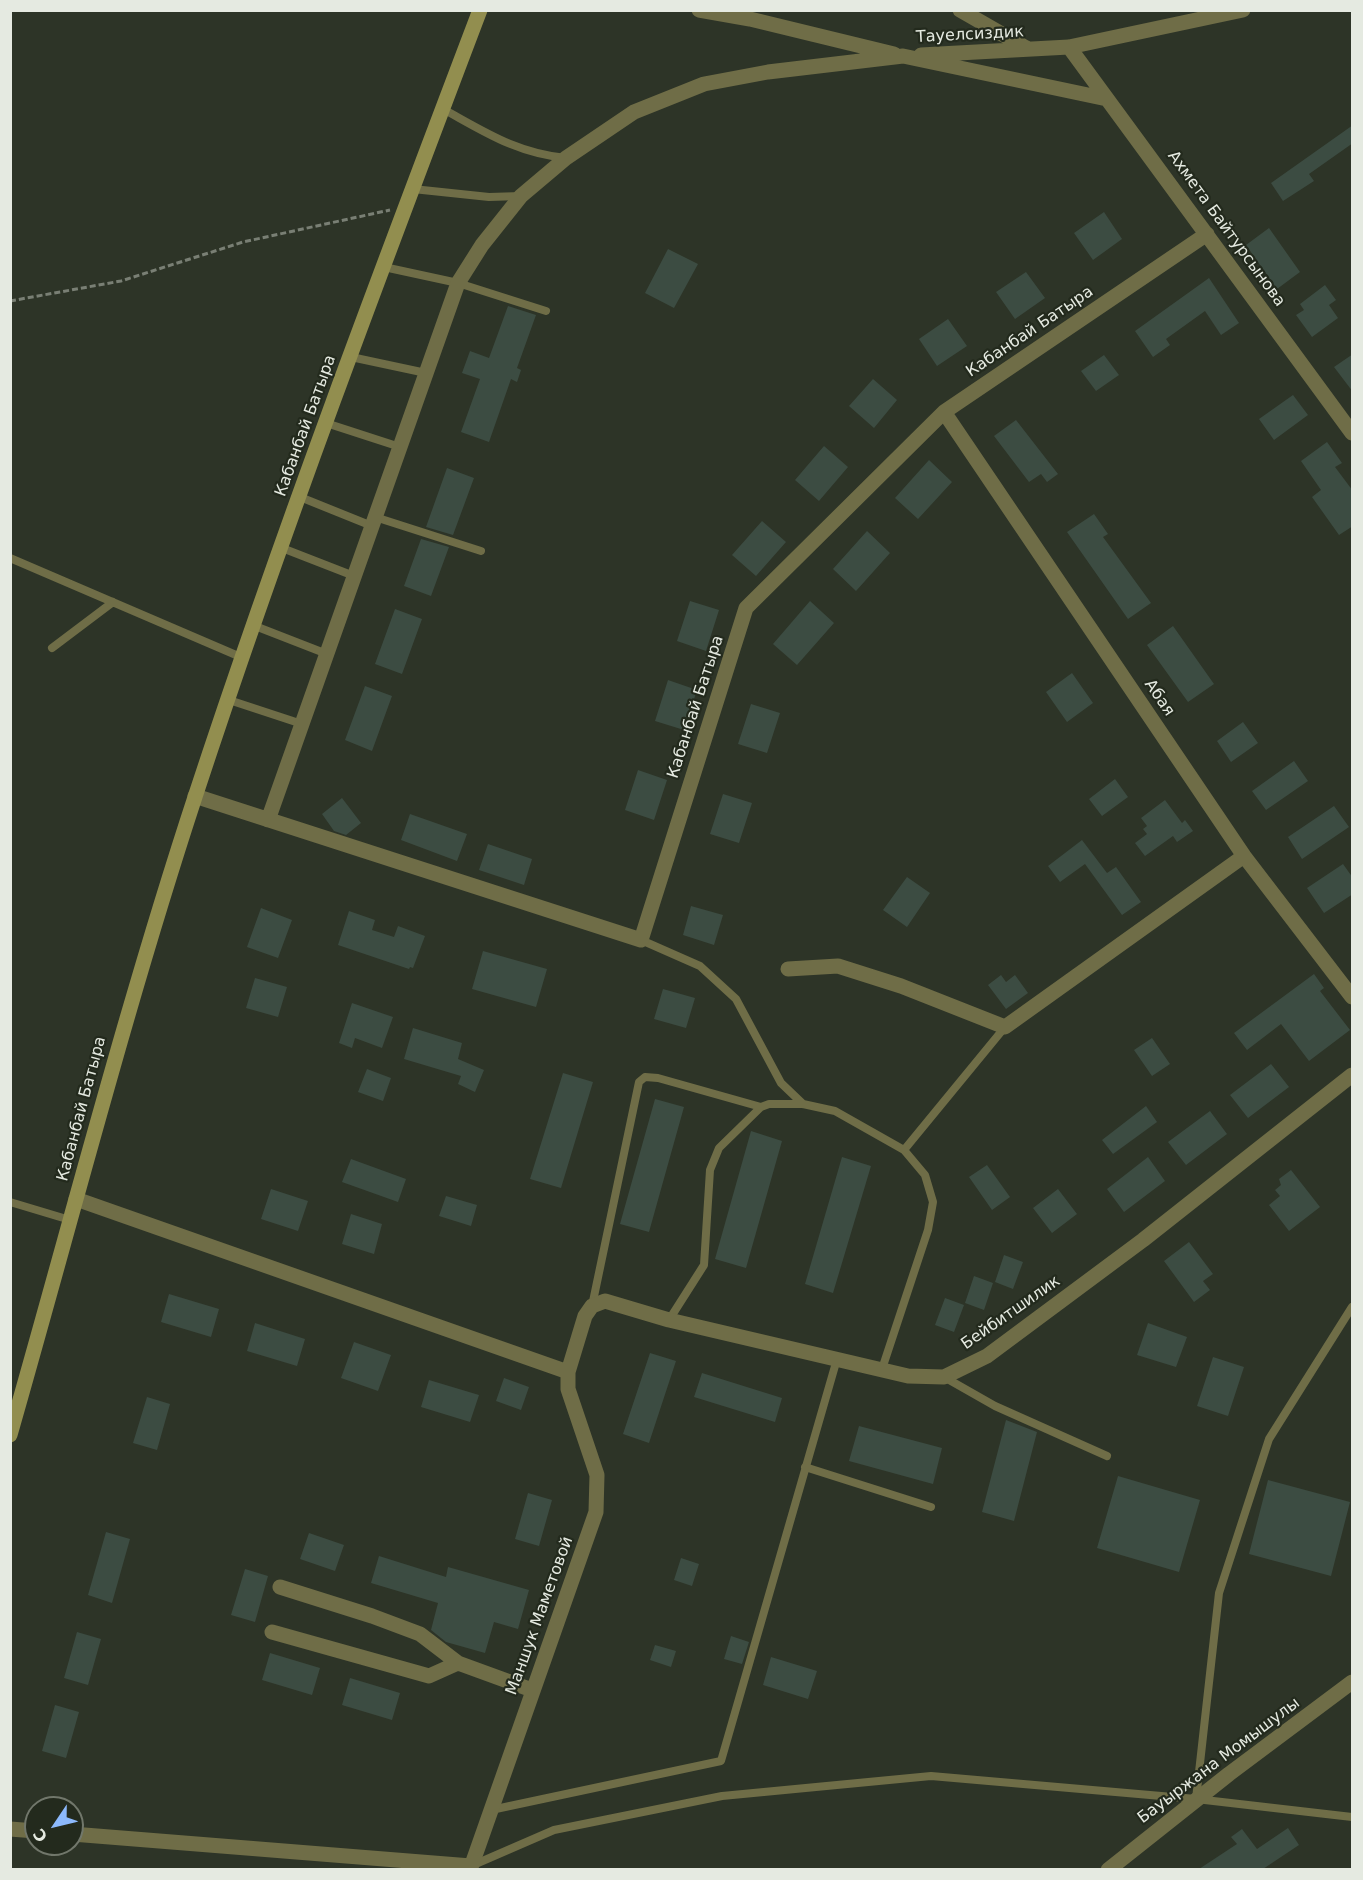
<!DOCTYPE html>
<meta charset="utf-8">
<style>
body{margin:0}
#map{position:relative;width:1363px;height:1880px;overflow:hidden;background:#2d3427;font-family:"DejaVu Sans",sans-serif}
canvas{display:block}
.frame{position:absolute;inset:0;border:12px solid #e5eae1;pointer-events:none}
.north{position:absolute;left:24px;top:1796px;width:60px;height:60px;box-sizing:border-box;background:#232a1d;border:2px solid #71776b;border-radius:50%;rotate:235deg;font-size:16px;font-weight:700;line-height:24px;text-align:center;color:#e5eae1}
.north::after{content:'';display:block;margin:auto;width:21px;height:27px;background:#8cb9fc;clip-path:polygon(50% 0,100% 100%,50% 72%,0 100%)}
</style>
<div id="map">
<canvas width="1363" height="1880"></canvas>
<div class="frame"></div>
<div class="north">С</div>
</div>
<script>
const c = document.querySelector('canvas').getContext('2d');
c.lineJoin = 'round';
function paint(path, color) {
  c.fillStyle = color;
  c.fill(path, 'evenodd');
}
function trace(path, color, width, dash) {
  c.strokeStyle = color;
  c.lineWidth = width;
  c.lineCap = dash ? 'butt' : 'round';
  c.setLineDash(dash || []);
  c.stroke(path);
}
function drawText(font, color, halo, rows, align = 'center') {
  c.font = font + ' "DejaVu Sans",sans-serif';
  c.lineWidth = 4.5;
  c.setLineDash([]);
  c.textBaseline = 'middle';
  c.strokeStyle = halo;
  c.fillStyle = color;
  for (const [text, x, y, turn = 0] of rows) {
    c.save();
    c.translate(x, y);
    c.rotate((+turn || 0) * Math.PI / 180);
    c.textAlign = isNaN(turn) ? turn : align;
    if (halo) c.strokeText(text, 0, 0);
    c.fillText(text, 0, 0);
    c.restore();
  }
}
const building = new Path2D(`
 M1353 125V143L1309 174 1314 181 1283 201 1271 183Z
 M1104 212 1122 239 1093 260 1074 233Z
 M1269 228 1300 272 1277 289 1246 245Z
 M668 249 698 264 674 308 645 293Z
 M1026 272 1045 298 1015 319 996 292Z
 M1209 278 1239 323 1221 335 1205 311 1166 339 1170 345 1153 357 1135 331Z
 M1325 285 1336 300 1329 305 1338 318 1312 337 1296 315 1304 310 1300 304Z
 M508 306 536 315 517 368 521 370 517 382 511 379 489 442 461 432 480 379 462 373 470 351 489 358Z
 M948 319 967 346 937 366 919 339Z
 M1353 354V392L1334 367Z
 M1104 355 1119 375 1096 391 1081 371Z
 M873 379 897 400 874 428 849 406Z
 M1293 395 1308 415 1274 440 1259 419Z
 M1016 420 1058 474 1047 482 1041 474 1029 482 994 436Z
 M1327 442 1342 463 1335 467 1353 491V526L1339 535 1312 497 1321 490 1301 461Z
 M824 446 848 467 819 501 795 480Z
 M929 460 952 482 918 519 895 498Z
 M447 468 474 478 453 535 426 527Z
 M1094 514 1108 534 1103 537 1151 603 1128 619 1067 532Z
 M762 521 786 542 756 576 732 555Z
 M867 531 890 553 856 591 833 569Z
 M421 539 449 547 431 596 404 586Z
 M690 601 719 610 706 651 677 641Z
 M810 601 834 623 797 665 773 644Z
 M395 609 422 619 402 674 375 664Z
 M1173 626 1214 684 1188 702 1147 645Z
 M1072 673 1093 703 1067 722 1046 692Z
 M668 680 697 690 684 730 655 721Z
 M365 686 392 696 372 751 345 740Z
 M751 704 780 713 767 753 738 744Z
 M1243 722 1258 743 1231 762 1217 741Z
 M1294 761 1308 781 1266 810 1252 791Z
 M638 770 667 780 654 820 625 810Z
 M1115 779 1128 797 1102 816 1089 799Z
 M723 794 752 803 739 843 710 834Z
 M342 798 361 823 346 835 334 831 322 814Z
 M1165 800 1182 823 1185 820 1193 831 1177 842 1173 836 1145 856 1135 843 1147 834 1143 829 1147 826 1141 818Z
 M1334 806 1349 827 1302 859 1288 837Z
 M410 814 467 834 457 861 401 840Z
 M1082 840 1107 873 1116 867 1141 902 1122 915 1085 864 1060 882 1048 866Z
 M488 844 532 859 524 885 479 870Z
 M1343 864 1353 878V894L1324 913 1307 888Z
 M907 877 930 893 907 927 883 910Z
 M691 906 723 915 714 945 683 935Z
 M261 908 292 920 278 958 247 947Z
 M349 911 375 920 372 930 394 937 398 926 425 936 413 968 410 967 409 969 338 945Z
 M483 951 547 969 536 1007 472 989Z
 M1314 974 1324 988 1320 991 1350 1030 1309 1061 1281 1024 1247 1050 1234 1033Z
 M1001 975 1006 982 1015 975 1028 993 1006 1009 988 985Z
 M255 978 287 987 278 1017 246 1008Z
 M663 989 695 998 686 1028 654 1019Z
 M352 1003 393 1017 382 1048 355 1038 352 1048 339 1043Z
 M413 1028 462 1043 458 1059 484 1070 475 1092 458 1084 461 1076 404 1059Z
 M1152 1038 1170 1064 1152 1076 1134 1050Z
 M1271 1064 1289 1087 1248 1118 1230 1095Z
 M367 1069 391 1078 383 1101 358 1092Z
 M563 1073 593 1082 561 1188 530 1179Z
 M655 1099 684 1107 649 1232 620 1224Z
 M1146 1106 1157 1122 1113 1154 1102 1140Z
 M1210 1111 1227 1134 1186 1165 1168 1142Z
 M751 1131 782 1141 746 1268 715 1259Z
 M842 1157 871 1166 833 1293 805 1284Z
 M1148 1157 1165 1181 1124 1212 1107 1189Z
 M351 1159 406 1179 398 1202 342 1182Z
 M987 1165 1010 1197 992 1210 969 1177Z
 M1291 1170 1320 1207 1289 1231 1269 1205 1280 1196 1275 1190 1281 1185 1279 1179Z
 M271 1189 308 1201 298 1231 261 1219Z
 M1058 1189 1077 1214 1052 1233 1033 1208Z
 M446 1196 477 1205 471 1226 439 1216Z
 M351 1214 382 1224 374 1254 342 1244Z
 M1189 1242 1213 1274 1203 1281 1210 1290 1194 1302 1164 1261Z
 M1004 1255 1023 1262 1013 1289 995 1282Z
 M974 1276 993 1283 984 1310 965 1303Z
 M169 1294 219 1309 211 1337 161 1322Z
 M945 1298 964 1305 954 1332 935 1325Z
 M255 1323 305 1339 297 1366 247 1351Z
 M1148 1323 1187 1337 1176 1367 1137 1355Z
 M354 1342 391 1355 378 1391 341 1378Z
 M650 1353 676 1361 649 1443 623 1434Z
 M1213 1357 1244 1367 1228 1416 1197 1406Z
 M702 1373 782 1398 775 1422 694 1397Z
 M504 1378 529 1387 521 1410 496 1401Z
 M429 1380 479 1395 470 1422 421 1407Z
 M147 1397 170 1404 157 1450 133 1443Z
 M1006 1420 1037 1432 1014 1521 982 1512Z
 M859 1426 942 1448 933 1484 849 1461Z
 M1118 1476 1200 1500 1179 1572 1097 1548Z
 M1268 1480 1350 1502 1331 1576 1249 1554Z
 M528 1493 552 1500 539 1546 515 1539Z
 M106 1532 130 1539 112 1603 88 1595Z
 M309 1533 344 1545 335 1571 300 1559Z
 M379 1556 446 1577 448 1567 529 1590 518 1629 494 1622 485 1653 446 1642 431 1630 438 1603 371 1583Z
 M681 1558 699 1564 692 1586 674 1580Z
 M245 1569 268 1576 255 1622 231 1615Z
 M77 1632 101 1639 88 1685 64 1678Z
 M731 1636 749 1642 742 1664 724 1659Z
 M655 1645 676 1651 671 1667 650 1660Z
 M270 1653 320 1668 312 1695 262 1680Z
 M771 1657 817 1671 808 1699 763 1685Z
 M350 1678 400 1693 392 1720 342 1705Z
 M55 1705 79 1712 66 1758 42 1751Z
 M1288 1828 1299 1845 1263 1869H1199L1237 1844 1231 1837 1242 1829 1257 1849Z`);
const path = new Path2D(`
 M10 301 121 281 243 242 390 210`);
const service = new Path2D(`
 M443 109C485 132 516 153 566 158
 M413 189 489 197 521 196
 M384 267 458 283 546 311
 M351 357 426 373
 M326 423 400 447
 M300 497 372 526
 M375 517 481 551
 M282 548 354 576
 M10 558 243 658
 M255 626 327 654
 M52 648 113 602
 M229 700 302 724
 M641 940 700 966 736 999 781 1083 803 1104
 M904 1150 1005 1027
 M10 1202 70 1220
 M592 1306 639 1082 645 1077 658 1078 761 1107
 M669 1320 704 1265 710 1170 719 1148 761 1107 769 1104H803L835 1111 904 1150 925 1175 933 1202 928 1230 882 1369
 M944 1377 995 1406 1107 1456
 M805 1467 931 1507
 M1196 1799 1219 1593 1269 1439 1352 1307
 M491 1810 721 1761 837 1359
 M471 1866 554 1830 722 1796 931 1776 1196 1799 1352 1817`);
const minor = new Path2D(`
 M699 10 750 19 894 54
 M960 10 1028 49
 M1069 47 1352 433
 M921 55 1069 47 1243 10
 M944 412 1244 856 1352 997
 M195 796 641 940 746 608 944 412 1207 234
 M268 820 458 283 482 245 521 196 566 158 634 112 704 84 768 72 903 56 1107 99
 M788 969 838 966 901 986 1005 1027 1244 856
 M76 1199 568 1372
 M280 1587 372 1616 420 1634 458 1663 532 1690
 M272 1632 429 1676 458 1663
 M10 1829 36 1831
 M72 1834 471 1866
 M470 1870 596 1512 597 1475 568 1389V1372L585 1316 592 1306 605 1301 669 1320 908 1376 944 1377 987 1356 1143 1240 1352 1075
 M1108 1870 1229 1774 1352 1682`);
const secondary = new Path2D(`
 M10 1435C71 1222 126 1007 195 797 282 532 381 271 480 10`);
const streetNames = [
 ["Тауелсиздик",970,35,-3],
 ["Ахмета Байтурсынова",1226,229,54],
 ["Кабанбай Батыра",1030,332,-34],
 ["Кабанбай Батыра",306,426,-70],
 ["Абая",1159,698,56],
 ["Кабанбай Батыра",696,707,-72],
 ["Кабанбай Батыра",82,1109,-75],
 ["Бейбитшилик",1011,1313,-35],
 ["Маншук Маметовой",540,1616,-70],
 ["Бауыржана Момышулы",1219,1761,-37]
];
paint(building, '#3c4c42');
trace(path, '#797f74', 3, [6, 3]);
trace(service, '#6f6d47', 8);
trace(minor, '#6f6d47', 15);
trace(secondary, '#928e4f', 15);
drawText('16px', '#e5eae1', '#232a1d', streetNames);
</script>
